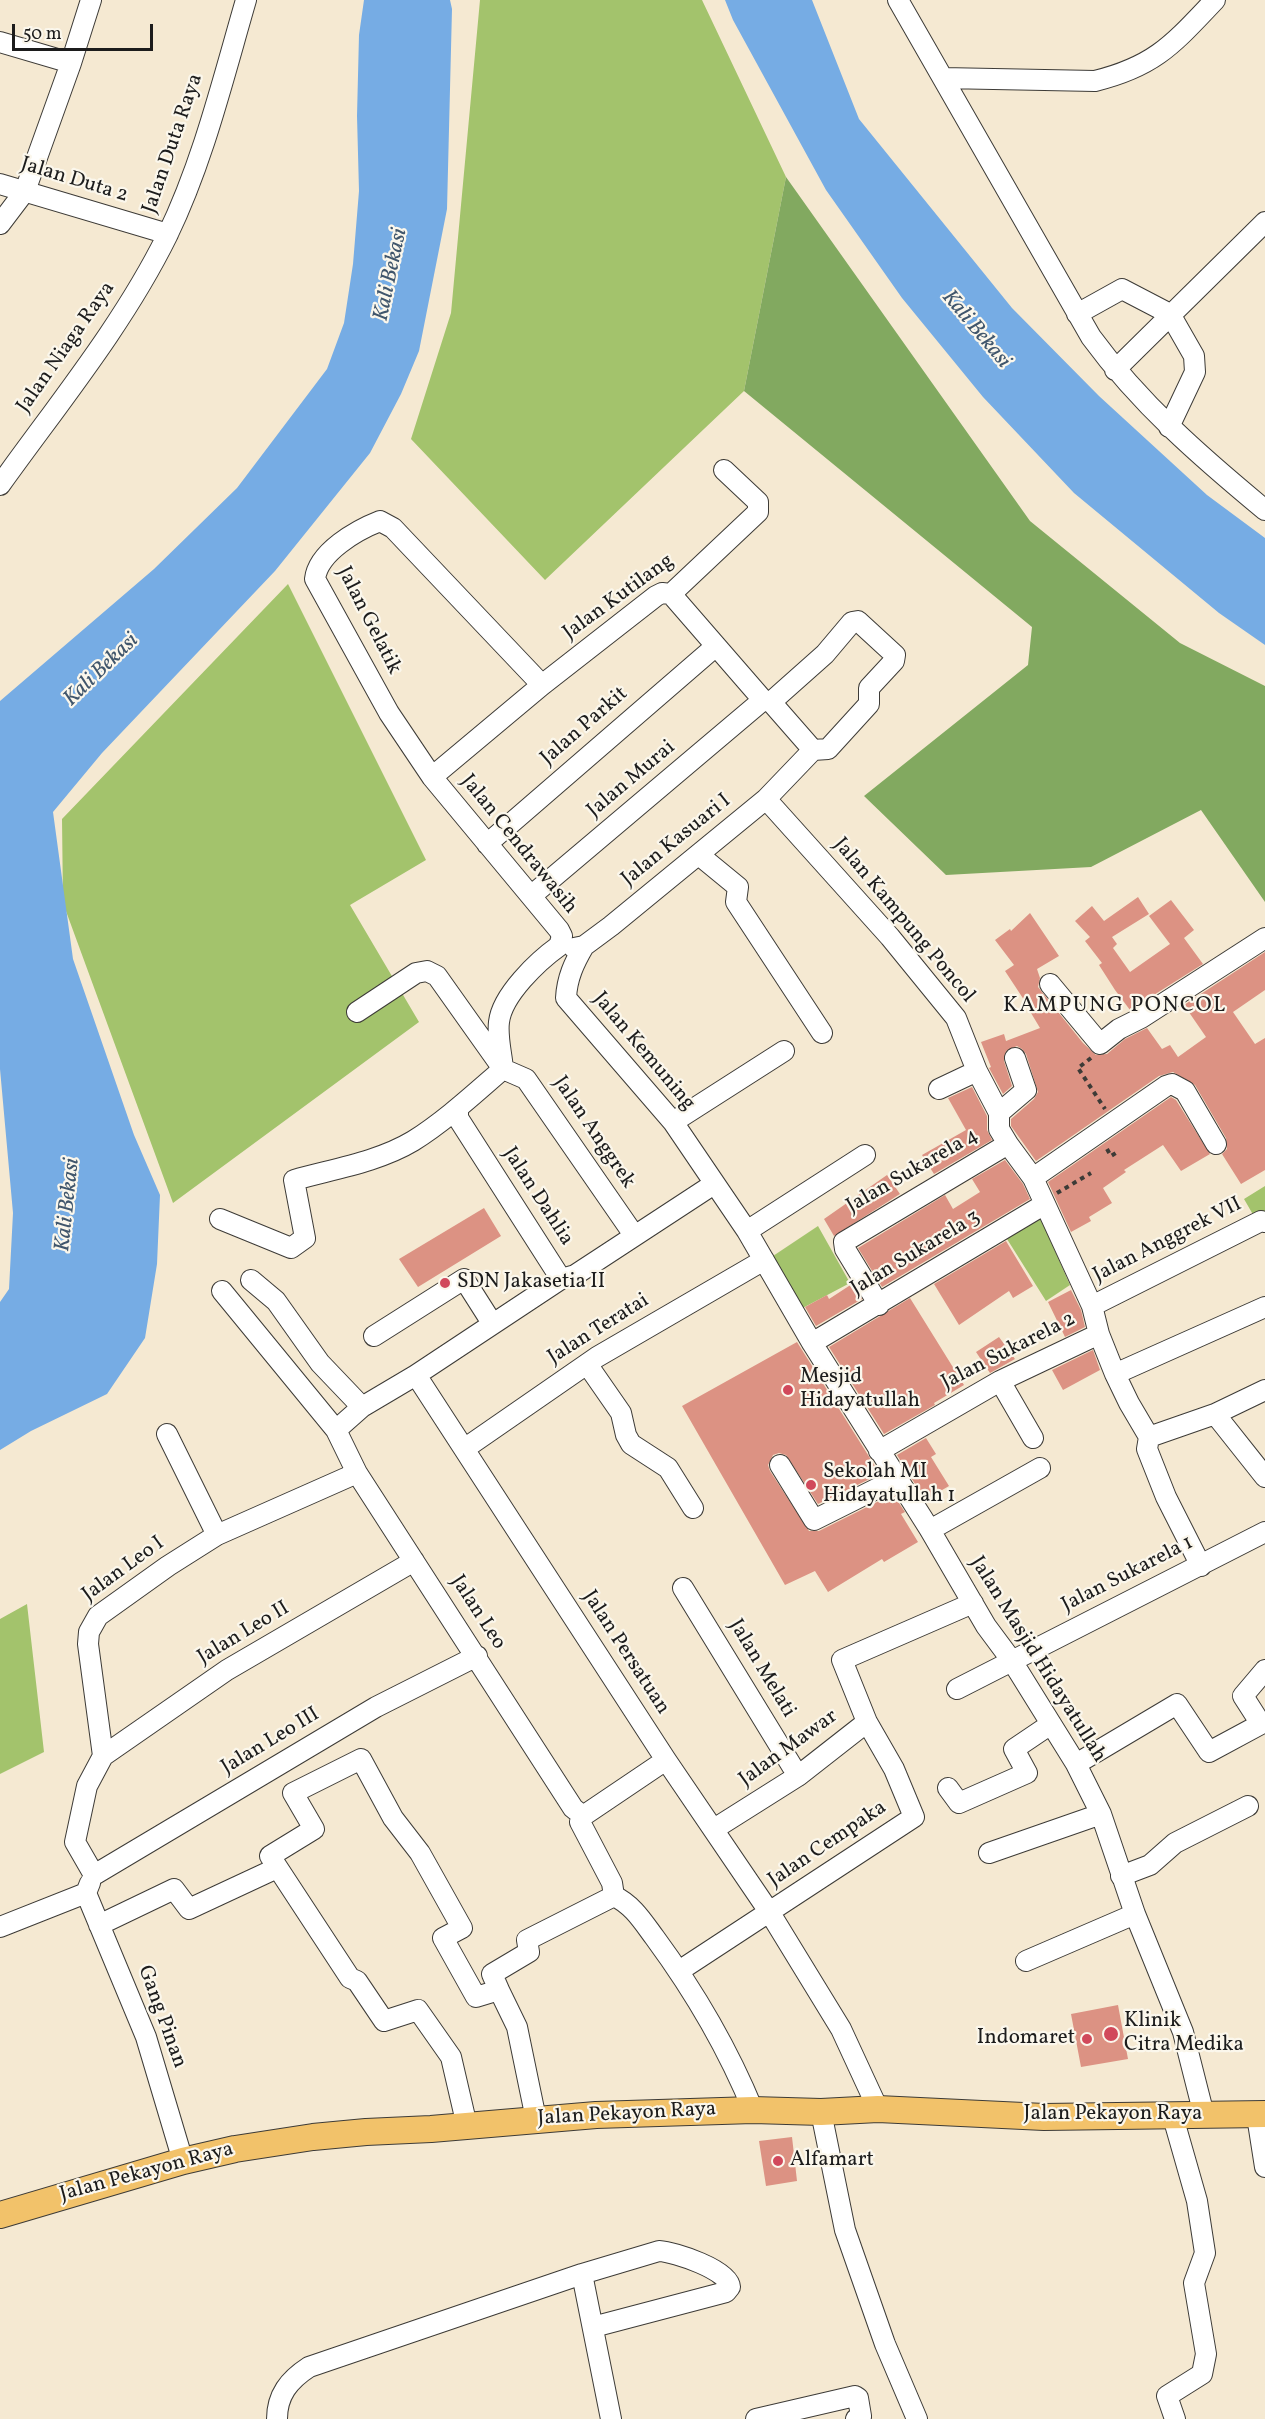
<!DOCTYPE html>
<style>
body{margin:0}
#map{position:relative;width:1265px;height:2419px;overflow:hidden;background:#f5e9d2;font-family:Vollkorn,serif}
canvas{display:block}
.scale{position:absolute;left:12px;top:24px;width:141px;height:27px;box-sizing:border-box;border:3px solid #1c1c1c;border-top:0;padding-left:8px;font-size:18px;line-height:21px;white-space:nowrap;color:#1c1c1c;-webkit-text-stroke:4px #fbf7ec;paint-order:stroke}
</style>
<div id="map">
<canvas width="1265" height="2419"></canvas>
<div class="scale">50 m</div>
</div>
<script>
const c = document.querySelector('canvas').getContext('2d');
c.lineJoin = 'round';
function paint(path, color) {
  c.fillStyle = color;
  c.fill(path, 'evenodd');
}
function trace(path, color, width, dash) {
  c.strokeStyle = color;
  c.lineWidth = width;
  c.lineCap = dash ? 'butt' : 'round';
  c.setLineDash(dash || []);
  c.stroke(path);
}
function drawText(font, color, halo, rows, align = 'center') {
  c.font = font + ' Vollkorn,serif';
  c.lineWidth = 4.5;
  c.setLineDash([]);
  c.textBaseline = 'middle';
  c.strokeStyle = halo;
  c.fillStyle = color;
  for (const [text, x, y, turn = 0] of rows) {
    c.save();
    c.translate(x, y);
    c.rotate((+turn || 0) * Math.PI / 180);
    c.textAlign = isNaN(turn) ? turn : align;
    if (halo) c.strokeText(text, 0, 0);
    c.fillText(text, 0, 0);
    c.restore();
  }
}
const green = new Path2D(`
 M480 0H702L786 177 744 391 545 580 411 439 451 313Z
 M288 584 426 860 350 905 419 1022 173 1203 63 903 62 819Z
 M1265 1186V1212L1255 1218 1244 1199Z
 M1040 1217 1070 1285 1046 1301 1007 1239Z
 M818 1226 850 1283 797 1311 767 1260Z
 M27 1604 44 1752 0 1774V1619Z`);
const forest = new Path2D(`
 M786 177 1030 521 1180 643 1265 686V902L1201 810 1091 867 946 875 864 796 1028 665 1032 627 744 391Z`);
const water = new Path2D(`
 M364 0H450L452 9 447 209 419 351 401 394 370 453 275 571 102 753 53 812 73 959 134 1135 160 1195 157 1264 145 1338 107 1394 31 1431 0 1450V1302L9 1289 13 1213 0 1069V701L154 569 237 488 327 369 344 323 353 264 359 191 357 116 359 35Z
 M725 0H812L859 119 1012 308 1099 396 1207 495 1265 538V645L1219 613 1074 493 983 397 902 298 826 190 733 20Z`);
const building = new Path2D(`
 M1138 897 1149 914 1112 937 1117 944 1113 948 1130 972 1170 944 1149 916 1171 900 1194 930 1184 938 1203 964 1130 1010 1115 990 1099 965 1102 963 1085 941 1090 937 1075 921 1092 906 1104 921Z
 M1030 913 1059 956 1037 969 1040 978 1038 987 1083 1043 1096 1055 1107 1054 1125 1039 1147 1028 1162 1049 1170 1045 1178 1057 1206 1037 1184 1005 1265 952V990L1233 1012 1255 1044 1265 1038V1170L1241 1184 1222 1154 1227 1149 1226 1138 1195 1085 1173 1072 1159 1076 1036 1161 1011 1126V1119L1034 1099 1038 1092 1026 1054 1022 1049 1017 1046 1006 1051 1004 1061 1012 1086 1003 1094 989 1068 991 1067 981 1042 1004 1034 1006 1041 1040 1028 1031 1013 1032 1012 1005 971 1014 965 995 940 1010 929 1011 931Z
 M972 1087 987 1116V1130L992 1140 934 1174 922 1155 966 1130 948 1098Z
 M1171 1097 1176 1100 1210 1154 1181 1171 1163 1145 1124 1170 1126 1172 1103 1188 1112 1203 1089 1217 1091 1221 1071 1232 1048 1182Z
 M1005 1160 1023 1184 1030 1199 882 1287 858 1248 945 1195 953 1209 980 1192 972 1179Z
 M887 1175 900 1194 834 1236 824 1219Z
 M484 1208 501 1236 418 1287 399 1259Z
 M1006 1241 1033 1286 1013 1298 1009 1291 959 1325 934 1284Z
 M852 1284 862 1299 816 1326 805 1307 827 1295 829 1299Z
 M1071 1290 1081 1310 1085 1327 1065 1337 1048 1302Z
 M910 1298 964 1385 934 1403 935 1405 884 1434 829 1347Z
 M999 1337 1015 1359 990 1373 976 1352Z
 M797 1342 880 1474 818 1504 786 1455 779 1453 773 1455 768 1465 770 1471 809 1531H819L893 1494 905 1512 901 1514 918 1542 884 1562 882 1559 828 1592 815 1571 785 1585 682 1406Z
 M1093 1350 1100 1370 1063 1390 1052 1370Z
 M926 1438 936 1454 931 1457 949 1486 925 1500 897 1455Z
 M1118 2005 1128 2059 1081 2067 1071 2014Z
 M792 2137 797 2181 766 2186 759 2141Z`);
const path = new Path2D(`
 M1091 1058 1078 1068 1105 1109
 M1107 1149 1111 1156 1119 1151
 M1057 1193 1091 1173`);
const minor = new Path2D(`
 M898 0 1091 337C1140 404 1201 457 1265 510
 M0 42 71 63
 M943 78 1095 81C1156 66 1174 43 1215 0
 M0 184 168 234
 M0 224 25 191 71 63 91 0
 M1077 314 1122 289 1170 314 1194 356 1195 372 1169 427
 M1115 370 1265 222
 M0 485C58 404 123 325 167 236 203 162 223 79 246 0
 M671 594 763 700 771 702 813 750
 M542 685 393 528 380 521C357 530 318 552 315 579L389 713 432 777 559 930 562 936 559 946
 M771 702 825 654 852 622 858 621 895 655 894 661 869 688V704L828 749 813 750
 M432 777 542 685 656 596 662 593 671 594 758 512V502L724 470
 M766 799 890 937 956 1018 977 1071 999 1113V1129L1008 1144 1033 1178 1092 1306 1099 1334 1115 1374 1129 1403 1149 1437 1147 1449 1166 1497 1201 1566
 M487 844 716 646
 M699 855 738 887 736 902 822 1033
 M531 896 763 700
 M584 946C574 963 567 978 566 998L673 1122 747 1231 812 1343 930 1530 986 1626 1012 1661 1076 1764 1101 1814 1135 1914 1183 2032 1204 2115
 M574 948 584 946 611 926 766 799 813 750
 M1050 984 1100 1044 1119 1029 1141 1018 1265 938
 M357 1012 416 973 427 971 437 976 503 1069 526 1079 634 1235
 M939 1089 977 1071
 M458 1108V1118L561 1279 575 1275 714 1184
 M999 1113 1026 1090 1015 1058
 M673 1122 784 1051
 M1033 1178 1166 1086 1172 1084 1185 1091 1216 1144
 M220 1219 291 1248 305 1238 294 1180C333 1169 378 1162 413 1141 445 1121 474 1094 503 1069 502 1055 497 1037 499 1022 502 995 538 961 559 946
 M747 1231 865 1155
 M561 1279 416 1375 666 1760 770 1913 841 2029 878 2109
 M251 1280 276 1301 320 1363 362 1407
 M222 1291 336 1430 357 1473 573 1808 583 1816
 M879 1305 845 1249 844 1242 1008 1144
 M1092 1306 1261 1221 1265 1222
 M374 1336 464 1279 492 1323
 M812 1343 1045 1204
 M587 1364 621 1413 626 1435 631 1444 668 1468 693 1508
 M1115 1374 1265 1307
 M1000 1381 1033 1438
 M1215 1414 1265 1477
 M336 1430 362 1407 416 1375
 M167 1434 217 1535
 M1149 1437 1215 1414 1265 1390
 M464 1449 597 1357 764 1260
 M879 1451 1000 1381 1099 1334
 M780 1465 814 1520 896 1479
 M930 1530 1040 1468
 M683 1588 798 1776
 M957 1689 1265 1532
 M103 1756 227 1670 414 1561
 M1076 1764 1177 1704 1209 1752 1261 1724 1243 1696 1265 1670
 M948 1788 959 1803 1027 1773 1014 1749 1051 1724
 M583 1816 580 1822 612 1883 614 1896C633 1905 643 1922 655 1938 694 1991 728 2049 753 2110
 M583 1816 666 1760
 M714 1829 798 1776 867 1722 842 1660 973 1603
 M989 1853 1101 1814
 M94 1875 75 1842 87 1786 103 1756 88 1644 89 1632 98 1616 168 1566 217 1535 357 1473
 M94 1875 376 1707 477 1656
 M1121 1876 1150 1865 1175 1843 1248 1806
 M86 1893 146 2037 183 2161
 M99 1925 174 1889 189 1909 277 1868
 M0 1927 86 1893 90 1883
 M1026 1961 1135 1914
 M679 1971 914 1817 894 1769 867 1722
 M499 1990 492 1974 529 1952 527 1940 614 1896
 M821 2112 845 2230 885 2344 917 2419
 M1257 2116 1265 2167
 M1173 2117 1197 2201 1205 2253 1194 2283 1206 2354 1202 2374 1167 2396 1175 2419
 M467 2126 451 2057 418 2010 384 2021 357 1981 350 1978 270 1856 314 1829 293 1793 361 1759 393 1818 420 1853 462 1928 443 1938 476 1997 499 1990 517 2027 536 2119
 M582 2274 611 2419
 M277 2419C277 2395 289 2380 309 2367L582 2274 659 2251C675 2252 729 2270 730 2287L726 2292 593 2327
 M756 2419 855 2396 858 2398 861 2416 856 2419`);
const major = new Path2D(`
 M0 2215 183 2161 235 2149 313 2137 366 2132 431 2129 596 2115 753 2110 821 2112 878 2109 1044 2117 1265 2114`);
const markers = [
 [445,1283,6,"#d1495b"],
 [788,1390,6,"#d1495b"],
 [811,1485,6,"#d1495b"],
 [1111,2034,8,"#d1495b"],
 [1087,2039,6,"#d1495b"],
 [778,2161,6,"#d1495b"]
];
const streetNames = [
 ["Jalan Duta Raya",174,144,-71],
 ["Jalan Duta 2",74,181,17],
 ["Jalan Niaga Raya",67,348,-55],
 ["Jalan Kutilang",619,598,-36],
 ["Jalan Gelatik",368,621,63],
 ["Jalan Parkit",585,727,-41],
 ["Jalan Murai",632,780,-40],
 ["Jalan Kasuari I",677,841,-39],
 ["Jalan Cendrawasih",518,845,51],
 ["Jalan Kampung Poncol",903,921,50],
 ["Jalan Kemuning",643,1052,50],
 ["Jalan Anggrek",593,1133,56],
 ["Jalan Sukarela 4",913,1172,-30],
 ["Jalan Dahlia",537,1197,57],
 ["Jalan Anggrek VII",1168,1241,-27],
 ["Jalan Sukarela 3",916,1254,-31],
 ["Jalan Teratai",599,1330,-32],
 ["Jalan Sukarela 2",1009,1352,-27],
 ["Jalan Leo I",124,1570,-36],
 ["Jalan Sukarela 1",1128,1575,-27],
 ["Jalan Leo",477,1613,57],
 ["Jalan Leo II",244,1634,-31],
 ["Jalan Persatuan",625,1653,57],
 ["Jalan Masjid Hidayatullah",1037,1660,58],
 ["Jalan Melati",761,1669,59],
 ["Jalan Leo III",271,1742,-31],
 ["Jalan Mawar",789,1749,-36],
 ["Jalan Cempaka",828,1845,-34],
 ["Gang Pinan",161,2017,70],
 ["Jalan Pekayon Raya",627,2115,-3],
 ["Jalan Pekayon Raya",1113,2115],
 ["Jalan Pekayon Raya",147,2173,-15]
];
const poiNames = [
 ["SDN Jakasetia II",457,1283],
 ["Mesjid",800,1378],
 ["Hidayatullah",800,1402],
 ["Sekolah MI",823,1473],
 ["Hidayatullah 1",823,1497],
 ["Klinik",1124,2022],
 ["Citra Medika",1124,2046],
 ["Indomaret",1075,2039,"right"],
 ["Alfamart",790,2161]
];
const waterNames = [
 ["Kali Bekasi",392,275,-78],
 ["Kali Bekasi",975,330,50],
 ["Kali Bekasi",102,671,-44],
 ["Kali Bekasi",69,1205,-84]
];
const neighbourhoodNames = [
 ["KAMPUNG PONCOL",1115,1007]
];
paint(green, '#a3c36c');
paint(forest, '#82a960');
paint(water, '#76ace4');
paint(building, '#dc9283');
trace(minor, '#3d3b37', 22);
trace(major, '#3d3b37', 28);
trace(path, '#3d3b37', 4, [4.5, 4.5]);
trace(minor, '#fff', 20);
trace(major, '#f2c26a', 26);
for (const [x, y, r, color] of markers) {
  const dot = new Path2D();
  dot.arc(x, y, r, 0, 2 * Math.PI);
  c.fillStyle = color;
  c.fill(dot);
  trace(dot, '#fbf7ec', 2);
}
drawText('21px', '#1c1c1c', '#fbf7ec', streetNames);
drawText('21px', '#1c1c1c', '#fbf7ec', poiNames, 'left');
drawText('italic 22px', '#40566c', '#fbf7ec', waterNames);
c.letterSpacing = '1.5px';
drawText('22px', '#1c1c1c', '#fbf7ec', neighbourhoodNames);
c.letterSpacing = '0px';
</script>
